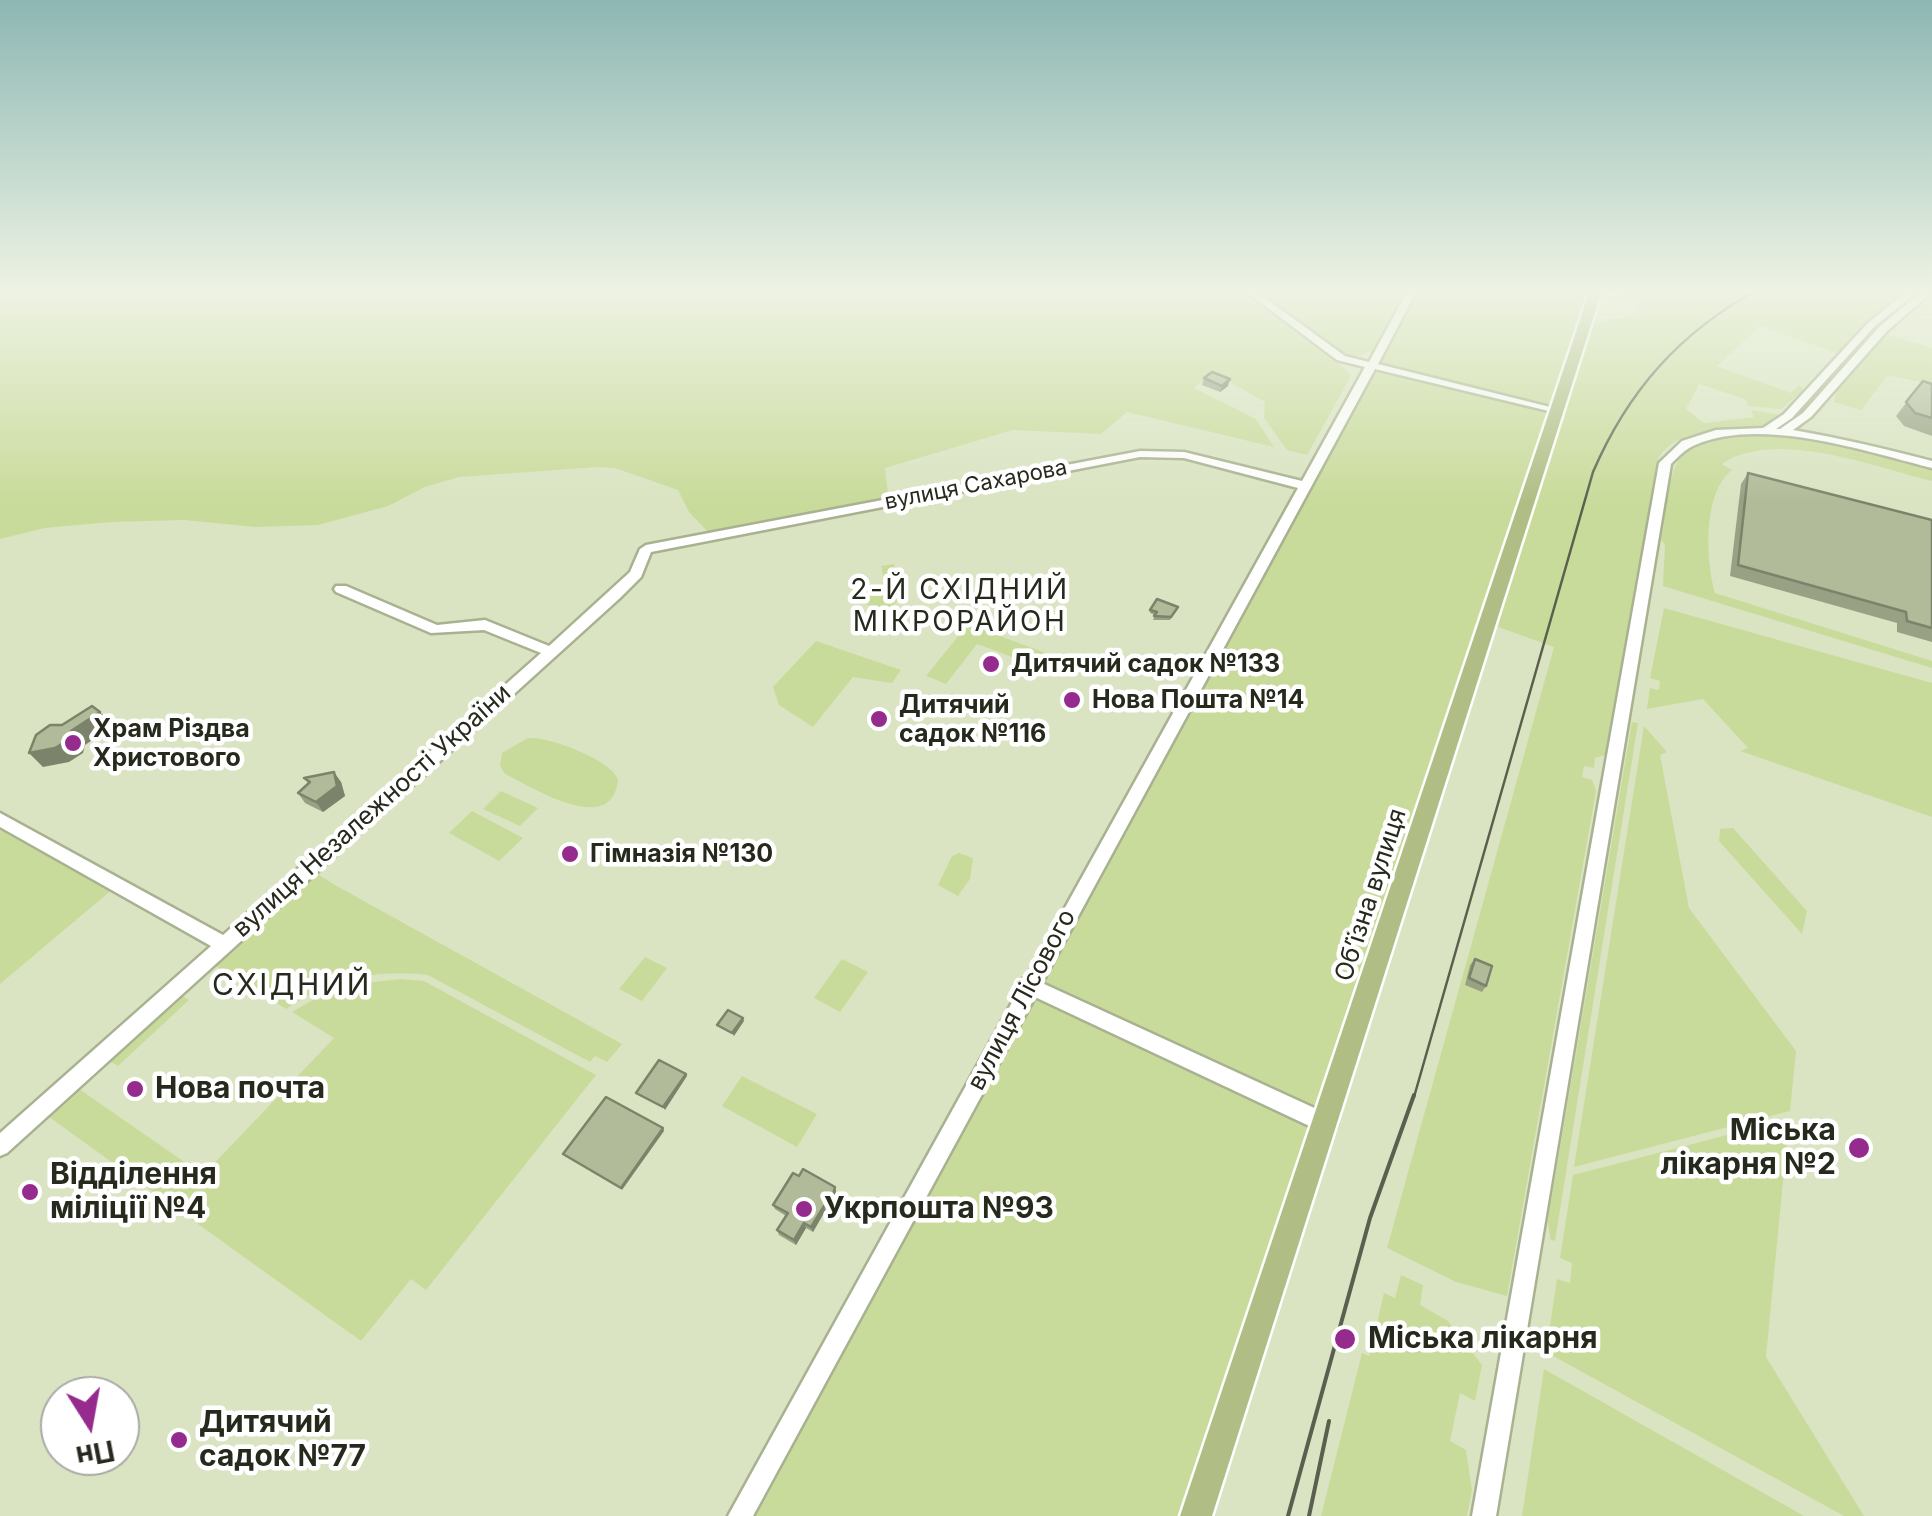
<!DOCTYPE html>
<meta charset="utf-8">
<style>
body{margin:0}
#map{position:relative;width:1932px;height:1516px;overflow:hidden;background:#dae4c2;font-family:Inter,sans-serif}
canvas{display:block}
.north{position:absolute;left:40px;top:1376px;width:100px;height:100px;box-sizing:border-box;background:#fff;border:2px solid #a8aaa5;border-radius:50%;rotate:169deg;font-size:28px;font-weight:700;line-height:40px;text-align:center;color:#262a1d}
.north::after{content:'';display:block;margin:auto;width:35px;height:45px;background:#962b8e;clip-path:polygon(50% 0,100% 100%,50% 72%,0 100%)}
</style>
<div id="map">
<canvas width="1932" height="1516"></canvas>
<div class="north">Пн</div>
</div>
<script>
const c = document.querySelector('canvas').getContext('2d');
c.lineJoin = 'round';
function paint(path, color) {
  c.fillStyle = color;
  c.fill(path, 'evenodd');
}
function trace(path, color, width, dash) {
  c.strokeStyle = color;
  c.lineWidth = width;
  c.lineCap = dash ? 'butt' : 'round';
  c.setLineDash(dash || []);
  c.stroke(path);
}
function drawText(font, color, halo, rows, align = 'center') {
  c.font = font + ' Inter,sans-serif';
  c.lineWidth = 9;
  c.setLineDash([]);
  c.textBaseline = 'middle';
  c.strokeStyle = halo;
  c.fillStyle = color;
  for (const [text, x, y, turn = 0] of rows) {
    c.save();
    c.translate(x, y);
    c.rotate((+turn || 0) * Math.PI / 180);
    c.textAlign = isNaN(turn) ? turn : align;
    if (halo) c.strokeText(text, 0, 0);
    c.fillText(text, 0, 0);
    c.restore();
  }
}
const green = new Path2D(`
 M0 290H1240C1258 303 1347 365 1351 376L1307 455 1287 450 1264 418 1265 402 1214 373 1194 388 1256 419 1274 447 1127 412 1101 434 1013 430 885 468 889 502 712 536 689 512 678 490 615 468 598 467 459 477 425 487 388 506 318 525 255 527 184 520 111 522 45 528 0 539Z
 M1256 290H1405L1373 350 1356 357 1329 346Z
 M1413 290H1596L1585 325 1636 314 1639 300 1610 290H1909L1837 353 1760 326 1717 366 1791 393 1799 385 1804 390 1781 409 1749 406 1745 399 1699 384 1686 409 1704 423 1754 417 1751 410 1782 415C1749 445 1682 414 1657 461L1605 755 1595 758 1594 768 1584 766 1582 777 1592 780 1596 791 1507 1296 1456 1282 1387 1248 1554 647 1490 624 1196 1516H740Z
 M1885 334 1932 348V385L1888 375 1861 410 1834 402 1836 392Z
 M1795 436 1932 470V481C1872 466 1773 428 1722 464L1732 470C1702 494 1706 559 1715 593L1932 661V668L1663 586 1665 544 1661 540C1666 517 1666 484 1677 463 1691 434 1767 435 1795 436Z
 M894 564 903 595 887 612 855 600 880 594 886 587 881 566Z
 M1664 608 1932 683V817L1740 751 1748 748 1703 699 1647 709 1650 688 1659 690 1660 681 1650 678Z
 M968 624 1048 654 1039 667 977 644 946 684 926 676Z
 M816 641 901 670 892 683 853 677 813 727 779 705 773 687Z
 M1632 722 1638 723 1555 1241 1550 1239 1548 1220Z
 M1644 726 1667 752 1660 755 1689 908 1796 1051 1790 1111 1574 1167Z
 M528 738C549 736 611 760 618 779 613 839 532 787 505 774L500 766 502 753Z
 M501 791 538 808 520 826 483 809Z
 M472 811 523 838 499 861 449 833Z
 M0 819 114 888 0 984Z
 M1733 828 1807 911 1802 934 1719 841 1720 829Z
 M959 853 973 858 970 879 958 896 938 885 952 856Z
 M316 873 335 885 622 1044 607 1062 595 1056 590 1062 428 975C371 970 334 978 286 1009L214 965Z
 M645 957 667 968 642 1001 619 989Z
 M842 959 868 972 840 1012 814 998Z
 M401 979 424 981 596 1075 426 1290 411 1279 361 1341 42 1112 72 1084 203 1175 334 1038 292 1012 337 986Z
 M179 994 189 1000 118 1066 108 1060Z
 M742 1076 817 1114 797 1147 722 1106Z
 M1789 1119 1766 1357 1864 1516H1844L1546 1352 1557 1279 1570 1283 1572 1263 1560 1258 1573 1175Z
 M1401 1275 1423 1285 1420 1305 1448 1321 1482 1365 1475 1401 1460 1393 1450 1441 1466 1450 1472 1490 1467 1516H1321L1362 1353 1369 1356 1384 1293 1395 1298Z
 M1544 1369 1804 1516H1522Z`);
const minor = new Path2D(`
 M1244 290H1254L1345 356 1369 362 1408 290H1417L1378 364 1562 410 1557 413 1375 369 1042 983 1334 1117 1337 1124 1334 1131 1327 1134 1320 1131 1035 997 753 1516H728L1020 988 1022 979 1026 978 1298 488 1184 458 1140 457 651 552 641 577 620 598 7 1153 0 1156V1133L211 946 0 827V813L223 935 541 653 484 630 431 633 336 592 334 589 336 586H346L437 625 485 620 549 646 630 572 640 549 646 545 1140 451 1184 452 1302 481 1365 367 1337 360Z
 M1909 290H1919L1874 327 1792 418 1776 429H1780L1803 413 1879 327 1924 290H1932V292L1887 331 1811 417 1793 430C1840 438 1886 449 1932 461V468C1865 451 1761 416 1695 445 1685 449 1678 457 1671 464L1496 1516H1472L1659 463 1682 441 1716 430 1763 428 1784 414 1868 323Z`);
const major = new Path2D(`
 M1590 290H1602L1212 1516H1180Z`);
const tramFar1 = new Path2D(`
 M1414 1097 1593 472C1628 391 1679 333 1757 290`);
const tram = new Path2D(`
 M1288 1516 1370 1218 1414 1095
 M1309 1516 1329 1421`);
const wall = new Path2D(`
 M1204 378 1228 386 1220 392 1202 385Z
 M1923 381 1932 384V436L1904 426 1896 416Z
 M1748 473 1932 520V642L1897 632V623L1730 576 1741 484Z
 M1178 607 1170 620H1153L1155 615 1150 613V610Z
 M304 778 341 782 345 796 323 812 305 803 298 793 308 783Z
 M1475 959 1486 986 1482 992 1465 985 1470 965Z
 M799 1176 835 1187 836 1192 831 1214 825 1211 813 1232 806 1228 796 1245 779 1235 777 1230 786 1216 775 1209 773 1205Z`);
const shadedWall = new Path2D(`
 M1230 379 1228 386 1220 392 1222 386Z
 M100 712 113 726 85 745 83 753 69 762 43 767 29 753 71 731Z
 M334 772 341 782 345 796 323 812 316 802Z
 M743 1018 744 1021 734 1036 732 1033Z
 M686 1074 687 1076 665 1110 663 1107Z
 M663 1128 664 1131 622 1190 621 1188Z
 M835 1187 836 1192 831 1214 829 1209Z
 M824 1206 825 1211 813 1232 811 1227Z
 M804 1223 806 1228 796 1245 794 1240Z`);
const building = new Path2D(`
 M1212 372 1230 379 1222 386 1204 378Z
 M1923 381 1932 384V418L1915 413 1906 402Z
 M1748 473 1932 520V628L1907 621 1906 612 1738 565Z
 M1157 599 1178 607 1171 617 1154 616 1157 612 1150 610Z
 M92 706 100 712 71 731 70 739 55 748 29 753 36 735 50 725H62Z
 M334 772 337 786 316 802 298 793 310 782 304 778Z
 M1475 959 1492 966 1486 986 1469 978Z
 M728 1010 743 1018 732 1033 717 1025Z
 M659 1060 686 1074 663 1107 636 1093Z
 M606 1097 663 1128 621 1188 563 1154Z
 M803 1169 835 1187 829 1209 824 1206 811 1227 804 1223 794 1240 777 1230 788 1213 773 1205 793 1173 799 1176Z`);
const markers = [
 [991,664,10,"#962b8e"],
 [1072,700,10,"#962b8e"],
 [879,719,10,"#962b8e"],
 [73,743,10,"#962b8e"],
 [570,854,10,"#962b8e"],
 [135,1089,10,"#962b8e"],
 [1859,1148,12,"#962b8e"],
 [30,1192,10,"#962b8e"],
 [804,1209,10,"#962b8e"],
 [1345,1339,12,"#962b8e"],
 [179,1440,10,"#962b8e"]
];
const farStreetnames = [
 ["вулиця Сахарова",976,485,-11]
];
const poiNames = [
 ["Дитячий садок №133",1011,664],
 ["Нова Пошта №14",1092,700],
 ["Дитячий",899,705],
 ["садок №116",899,734],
 ["Храм Різдва",93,729],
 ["Христового",93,758],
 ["Гімназія №130",590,854]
];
const streetNames = [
 ["вулиця Незалежності України",372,811,-42],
 ["Обʼїзна вулиця",1371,895,-72],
 ["вулиця Лісового",1022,1000,-62]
];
const neighbourhoodNames = [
 ["2-Й СХІДНИЙ",960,591],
 ["МІКРОРАЙОН",960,623]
];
const quarterNames = [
 ["СХІДНИЙ",292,986]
];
const nearPoinames = [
 ["Нова почта",155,1089],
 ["Міська",1836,1131,"right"],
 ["лікарня №2",1836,1165,"right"],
 ["Відділення",50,1175],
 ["міліції №4",50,1209],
 ["Укрпошта №93",824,1209],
 ["Міська лікарня",1368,1339],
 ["Дитячий",199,1423],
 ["садок №77",199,1457]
];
paint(green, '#c9db9b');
trace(minor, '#a8b190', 5);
trace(major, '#fff', 5);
paint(minor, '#fff');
paint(major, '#b0be86');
trace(tramFar1, '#5a604d', 2.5);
trace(tram, '#5a604d', 4);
paint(wall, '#98a184');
paint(shadedWall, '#7c836b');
paint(building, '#b1bb99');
trace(building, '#7c836b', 2.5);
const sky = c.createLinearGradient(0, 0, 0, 502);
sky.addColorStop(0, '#8db7b3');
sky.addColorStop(0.58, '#eef3e4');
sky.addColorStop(1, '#eef3e400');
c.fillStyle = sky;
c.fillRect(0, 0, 1932, 502);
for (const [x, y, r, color] of markers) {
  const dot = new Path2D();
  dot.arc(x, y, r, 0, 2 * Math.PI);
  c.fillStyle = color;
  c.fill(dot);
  trace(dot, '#fff', 4);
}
drawText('22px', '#262a1d', '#fff', farStreetnames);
drawText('bold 25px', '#262a1d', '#fff', poiNames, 'left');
drawText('25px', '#262a1d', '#fff', streetNames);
c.letterSpacing = '2.5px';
drawText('28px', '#262a1d', '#fff', neighbourhoodNames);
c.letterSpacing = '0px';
c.letterSpacing = '2.5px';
drawText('30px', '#262a1d', '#fff', quarterNames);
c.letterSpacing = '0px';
drawText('bold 30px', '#262a1d', '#fff', nearPoinames, 'left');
</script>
